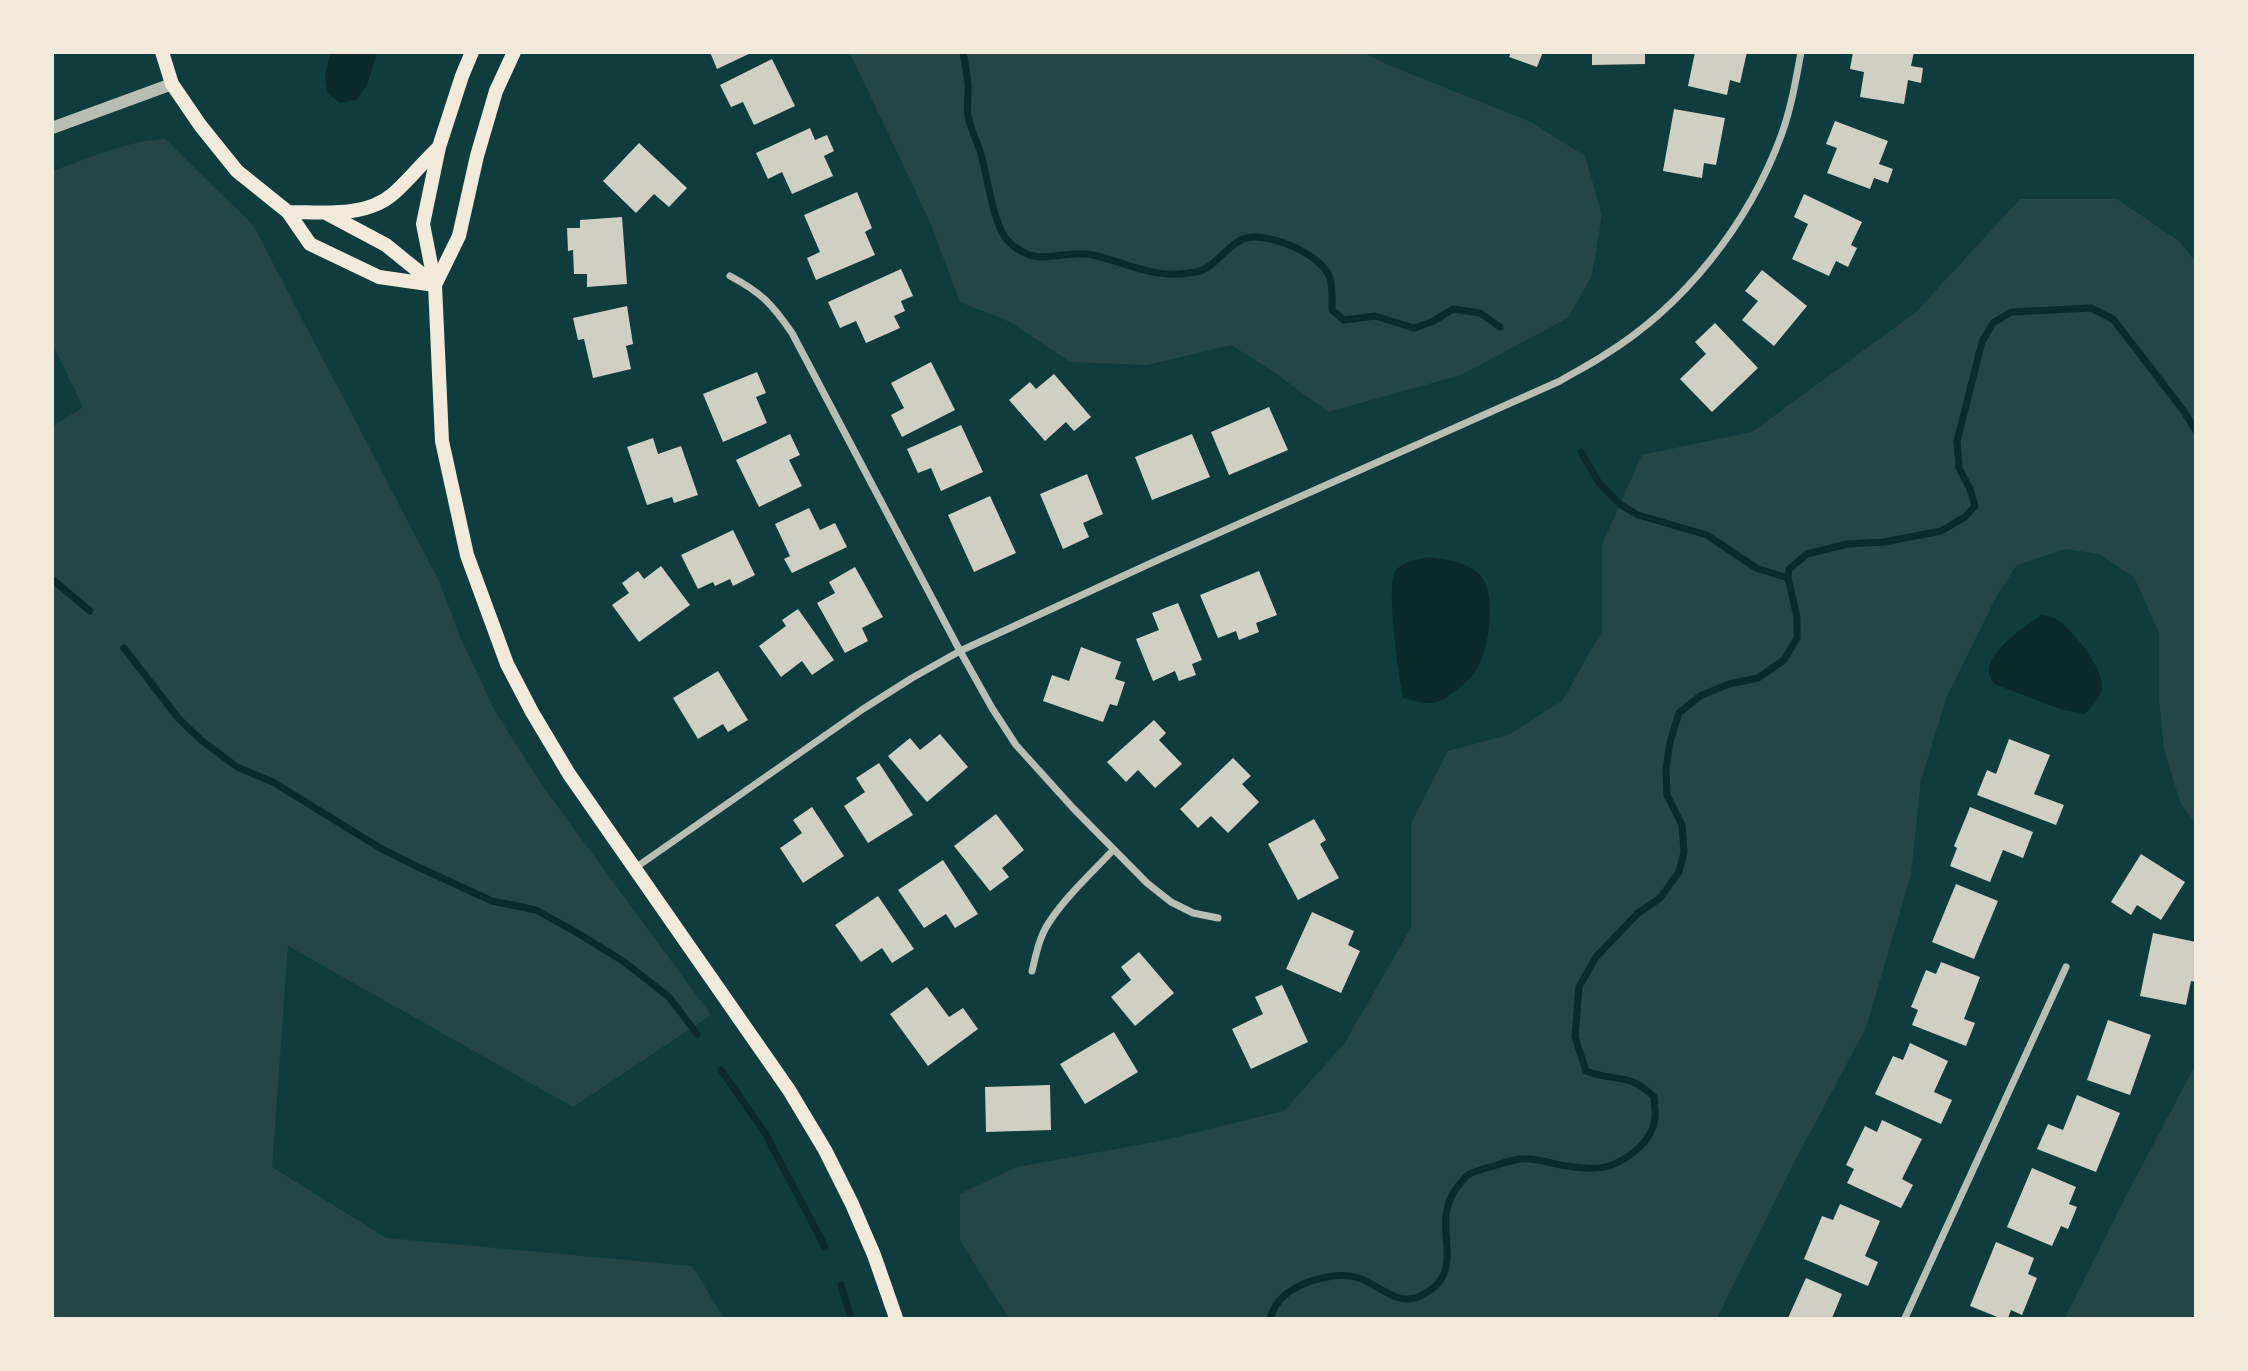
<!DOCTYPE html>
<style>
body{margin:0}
#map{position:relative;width:2248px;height:1371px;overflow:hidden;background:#0f3d3e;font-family:Rubik,sans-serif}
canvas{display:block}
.frame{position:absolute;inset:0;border:54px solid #f1e9da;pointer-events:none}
</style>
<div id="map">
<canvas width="2248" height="1371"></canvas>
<div class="frame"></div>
</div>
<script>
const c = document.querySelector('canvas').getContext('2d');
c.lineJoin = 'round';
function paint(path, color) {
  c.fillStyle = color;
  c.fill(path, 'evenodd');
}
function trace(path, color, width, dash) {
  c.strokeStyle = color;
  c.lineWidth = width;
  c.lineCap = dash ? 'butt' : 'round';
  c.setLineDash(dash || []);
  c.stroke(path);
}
const green = new Path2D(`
 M850 53H1364L1388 65 1531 122 1585 156 1602 215 1592 275 1568 318 1461 375 1328 412 1274 372 1231 345 1147 365 1070 362 1010 322 960 302 930 222Z
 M165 139 253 225 439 581 460 637 496 713 544 788 711 1015 573 1107 288 946 272 1167 386 1238 692 1266 724 1318H53L52 427 83 407 53 345V171C89 158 126 141 165 139Z
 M2020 199H2117L2180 242 2195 261V823L2180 802 2164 749 2159 700V632L2134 577 2099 554 2065 549 2017 565 1997 595 1946 699 1921 780 1911 874 1866 1028 1799 1153 1717 1318H1009L960 1241V1194L1017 1167 1160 1141 1284 1111 1344 1044 1411 928V824L1448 751 1508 735 1562 701 1602 631V545L1642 455 1752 432 1916 312Z
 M2195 1066V1318H2065L2129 1190Z`);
const water = new Path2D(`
 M330 53H377L367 85 356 100 340 103 327 93 325 77Z
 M1429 557C1447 560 1472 562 1483 579 1496 598 1489 651 1477 669 1472 678 1449 698 1440 701 1428 706 1415 701 1403 698 1399 677 1386 587 1395 572 1402 561 1418 560 1429 557Z
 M2041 615C2046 616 2052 616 2056 619 2072 629 2102 666 2102 686 2102 697 2092 706 2085 714L2060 709 1994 684C1991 679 1988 675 1989 668 1992 649 2025 626 2041 615Z`);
const stream = new Path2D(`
 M963 52C965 63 967 73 968 84 969 94 966 105 968 116 970 127 976 139 980 151 987 173 993 226 1008 241 1038 271 1060 248 1093 255 1132 264 1153 280 1196 272 1214 269 1226 246 1243 239 1266 230 1322 254 1330 278 1333 287 1332 300 1332 310L1344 320 1375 316 1414 328 1432 322 1453 309 1480 313 1500 327
 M1581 452 1599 483 1621 505 1638 515 1707 535 1756 568 1788 578
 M52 579 90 611
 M124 648 179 719 201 740 237 767 273 782 380 848 418 867 492 901 536 910 574 931 623 961 669 997 697 1034
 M721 1070 765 1133 825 1247
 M841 1285 851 1318
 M1270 1318C1272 1314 1274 1308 1277 1304 1291 1283 1335 1270 1359 1278 1377 1284 1397 1306 1418 1297 1475 1271 1425 1228 1458 1186 1461 1183 1465 1177 1469 1174 1475 1171 1512 1160 1520 1159 1536 1157 1551 1164 1567 1166 1580 1168 1596 1170 1609 1166 1629 1159 1653 1141 1655 1118 1656 1112 1654 1104 1654 1097 1627 1071 1617 1083 1586 1071L1575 1037 1579 987 1596 957 1638 913 1660 898 1679 872 1684 852 1682 825 1667 795 1666 769 1670 742 1679 713 1700 696 1729 684 1758 678 1784 660 1797 638V617L1788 578 1789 569 1807 554 1847 544 1884 542 1941 531 1965 517 1975 506 1970 489 1959 468 1957 441 1982 342 1993 323 2011 312 2091 308 2113 319 2183 410 2196 431`);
const building = new Path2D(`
 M710 52H753L717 69Z
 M1511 52H1543L1537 67 1509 57Z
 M1592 52H1645V64L1592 65Z
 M1695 52H1747L1740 83 1730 80 1727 95 1688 86Z
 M1853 52H1914L1911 66 1923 68 1921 83 1908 80 1904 104 1860 97 1864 72 1850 69Z
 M772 59 795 106 754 125 743 102 731 107 720 85Z
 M1674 109 1725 118 1716 165 1704 163 1702 178 1663 171Z
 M1835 121 1888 141 1879 164 1893 169 1888 183 1874 178 1870 189 1827 173 1837 148 1826 144Z
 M810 128 815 140 827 135 834 151 824 156 833 176 792 194 782 172 768 179 756 153Z
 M639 143 687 188 669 207 654 194 636 213 603 181Z
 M857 192 872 228 865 232 875 255 816 280 807 258 820 252 804 215Z
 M1804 194 1862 222 1851 245 1857 248 1848 267 1836 261 1829 276 1792 259 1808 224 1794 217Z
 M622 217 627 284 587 287V274H574L573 250 568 251 567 228H580V220Z
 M901 269 913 296 901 301 905 311 894 316 900 328 866 343 856 321 840 328 828 302Z
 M1762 270 1807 306 1774 346 1742 320 1758 301 1745 291Z
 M627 306 633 344 626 346 631 369 593 378 584 339 578 340 573 318Z
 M1715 323 1758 368 1712 412 1680 379 1706 354 1695 342Z
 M931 362 955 410 902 437 891 415 904 408 891 383Z
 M757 372 766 393 756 397 767 423 723 442 703 394Z
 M1054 374 1091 417 1074 431 1066 422 1045 441 1009 400 1030 382 1036 389Z
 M1269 407 1288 450 1229 475 1211 432Z
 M961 425 983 472 941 491 931 468 918 473 907 449Z
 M790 434 800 455 789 460 802 486 759 507 736 460Z
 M1192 434 1210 477 1152 500 1135 457Z
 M653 438 658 454 681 446 698 495 674 503 672 497 647 505 627 447Z
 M1087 474 1103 514 1083 523 1089 537 1063 549 1040 494Z
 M990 496 1016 553 974 572 948 515Z
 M809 508 820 530 835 523 847 547 792 573 784 559 790 556 775 524Z
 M733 530 755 575 733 586 730 579 715 586 713 582 698 589 681 555Z
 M661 566 690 605 639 642 612 605 629 593 622 583 638 571 644 579Z
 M855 567 883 617 862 628 868 641 845 653 817 603 835 593 829 582Z
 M1259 571 1277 615 1256 623 1259 632 1239 640 1236 631 1218 638 1200 595Z
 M1178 603 1202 660 1192 664 1196 675 1179 681 1175 671 1153 681 1136 639 1159 630 1152 613Z
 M798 609 834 660 812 675 802 661 781 677 759 646 786 626 782 620Z
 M1081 647 1121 662 1115 679 1125 682 1117 706 1110 704 1103 722 1043 701 1052 675 1069 681Z
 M718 671 748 720 728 732 723 724 698 739 673 698Z
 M1154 720 1166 733 1159 740 1182 764 1155 788 1138 770 1126 782 1107 762Z
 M940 734 968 767 927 802 888 756 910 738 920 750Z
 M2009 739 2050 755 2034 794 2064 805 2056 825 1977 795 1987 770 1996 774Z
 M1233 758 1251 776 1242 784 1259 802 1228 833 1211 816 1198 828 1180 809Z
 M879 763 913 815 868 843 844 806 865 792 856 778Z
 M812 807 844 856 803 883 780 848 802 833 793 820Z
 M1970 807 2033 832 2023 858 2003 850 1990 882 1950 866 1957 848 1954 846Z
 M996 814 1024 850 1002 868 1009 877 990 891 954 846Z
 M1314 819 1326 840 1320 844 1339 878 1298 900 1268 844Z
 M2141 854 2185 882 2161 920 2137 905 2131 915 2111 902Z
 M943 860 978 914 955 928 946 914 924 928 898 890Z
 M1956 884 1998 901 1974 959 1932 942Z
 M878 896 914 949 892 963 882 948 861 962 835 925Z
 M1312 912 1354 931 1348 945 1360 951 1341 993 1286 969Z
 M2153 933 2196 942V982L2191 981 2186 1005 2140 996Z
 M1139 952 1174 993 1135 1026 1111 997 1131 980 1121 967Z
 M1941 962 1980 977 1964 1019 1975 1023 1966 1046 1912 1025 1918 1010 1911 1007 1926 970 1936 974Z
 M1282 985 1308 1042 1251 1069 1232 1029 1263 1014 1255 997Z
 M927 987 949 1017 963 1008 978 1029 928 1066 890 1014Z
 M2108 1020 2151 1035 2130 1095 2087 1080Z
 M1114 1032 1138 1072 1085 1104 1060 1064Z
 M1910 1043 1948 1061 1934 1092 1952 1100 1941 1124 1875 1094 1893 1056 1903 1060Z
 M1050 1085 1051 1130 986 1132 985 1087Z
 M2077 1095 2120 1113 2096 1172 2037 1149 2048 1124 2063 1130Z
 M1882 1120 1922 1139 1902 1179 1913 1185 1901 1208 1847 1183 1854 1169 1846 1165 1865 1126 1877 1132Z
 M2032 1168 2076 1187 2069 1204 2077 1207 2068 1229 2061 1226 2052 1246 2007 1227Z
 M1840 1204 1880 1221 1865 1256 1878 1262 1868 1286 1804 1259 1822 1216 1833 1220Z
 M1996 1242 2034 1258 2028 1274 2037 1278 2022 1315 2011 1310 2008 1318H2000L1970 1306Z
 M1806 1278 1842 1294 1832 1318H1788Z`);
const minor = new Path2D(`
 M730 276C762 293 772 304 792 333L960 651 992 708 1016 745 1073 808 1147 883 1171 902 1193 913 1218 918
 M635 868 863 709 912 678 960 651 1160 559 1560 381C1575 372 1591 364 1606 354 1685 305 1749 223 1781 136 1791 109 1796 80 1801 52
 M1032 971C1036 955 1039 938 1048 924 1065 897 1091 874 1113 850
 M1905 1318 2066 967`);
const tertiary = new Path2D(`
 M52 128 172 84`);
const secondary = new Path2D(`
 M162 52 172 84 200 125 237 171 288 212 310 244 379 277 435 285
 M472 52 462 76 439 147 423 224 435 285 442 441 467 555 507 664 532 712 569 774 789 1090 825 1150 852 1204 874 1255 896 1318
 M288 212C322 212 365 218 393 194 409 180 423 162 439 147
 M326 213 386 245 434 284
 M435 285 459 236 477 156 496 91 514 52`);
paint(green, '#244646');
paint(water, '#0a2a2b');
trace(stream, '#0a2a2b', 7);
paint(building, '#cfcfc3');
trace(minor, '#b8beb3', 7);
trace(tertiary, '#b8beb3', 12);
trace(secondary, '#f1e9da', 14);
</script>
